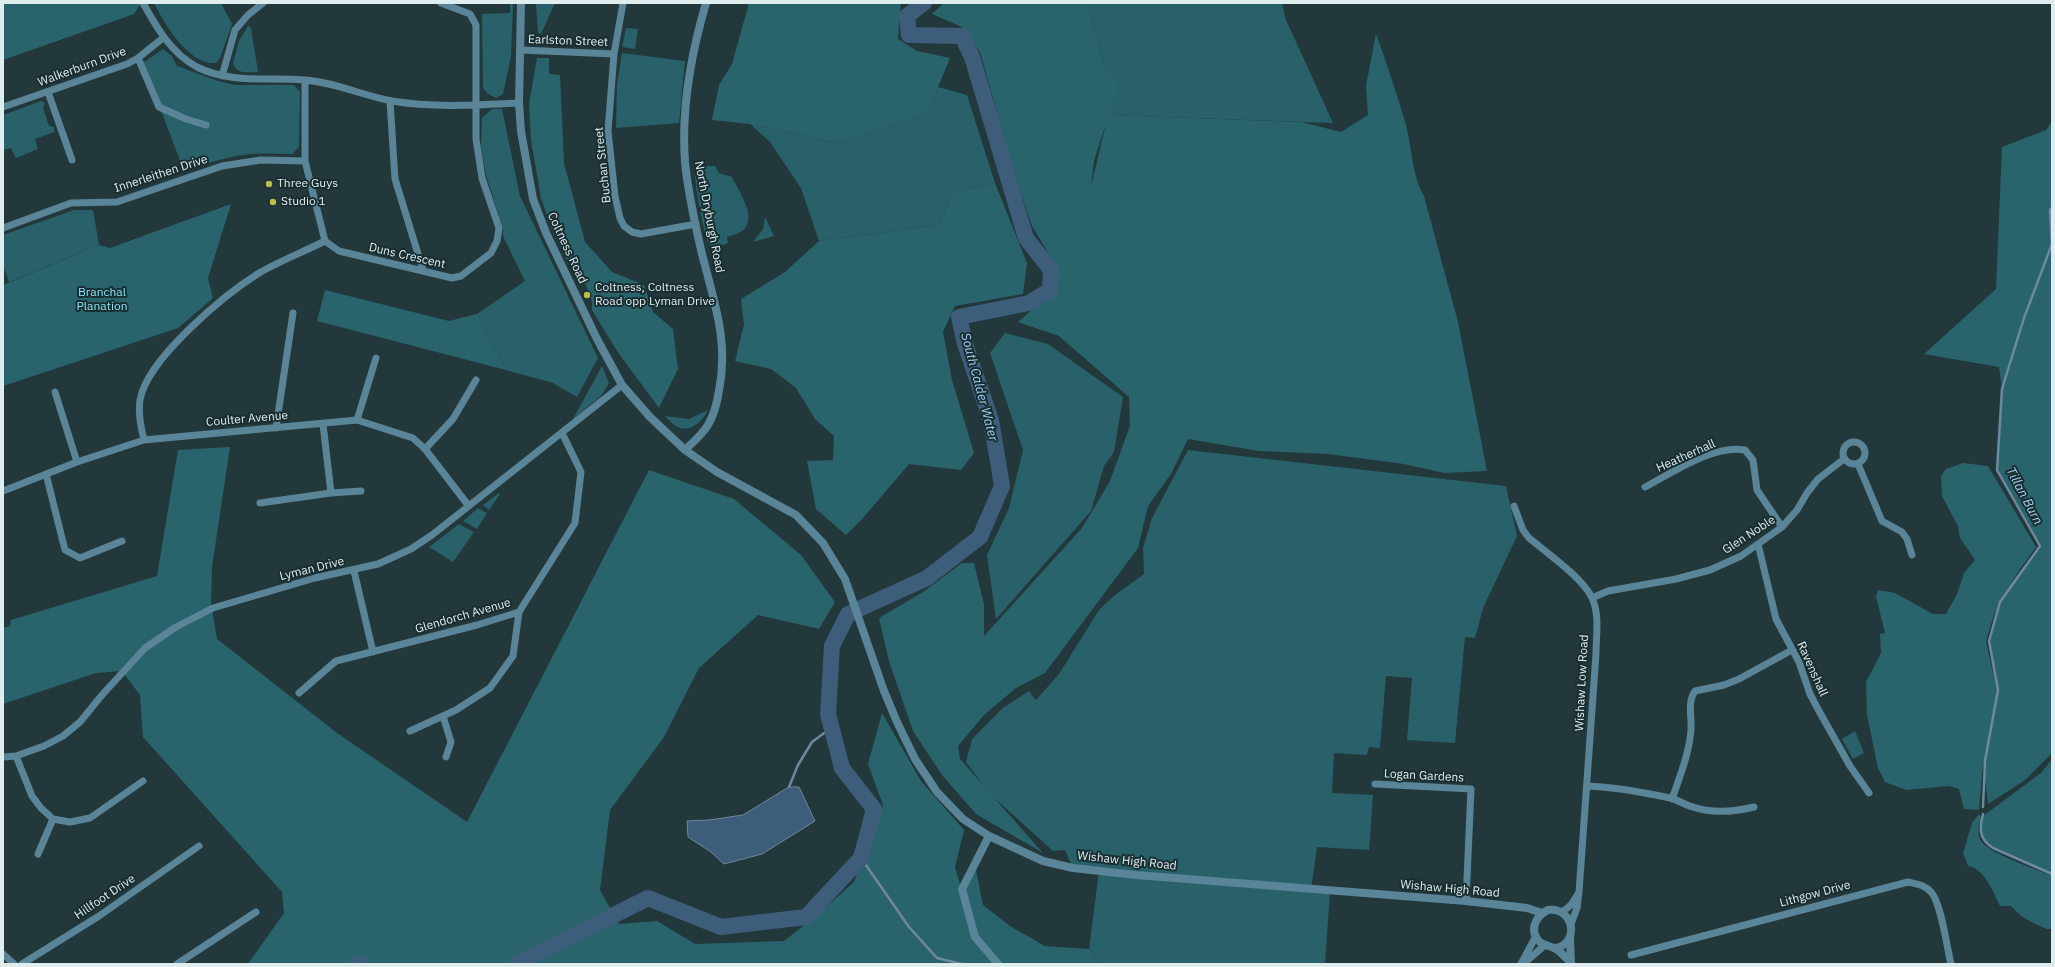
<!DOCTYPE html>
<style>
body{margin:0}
#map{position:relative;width:2055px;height:967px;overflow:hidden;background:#22383b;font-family:"IBM Plex Sans",sans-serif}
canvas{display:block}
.frame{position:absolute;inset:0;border:4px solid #e0edef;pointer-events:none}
</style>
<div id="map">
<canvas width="2055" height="967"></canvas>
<div class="frame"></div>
</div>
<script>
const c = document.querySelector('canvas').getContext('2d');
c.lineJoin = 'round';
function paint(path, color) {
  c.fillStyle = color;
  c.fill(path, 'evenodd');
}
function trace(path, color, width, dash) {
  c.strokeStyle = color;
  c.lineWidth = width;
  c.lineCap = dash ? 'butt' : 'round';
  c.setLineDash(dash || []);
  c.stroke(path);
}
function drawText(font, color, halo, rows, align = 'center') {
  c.font = font + ' "IBM Plex Sans",sans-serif';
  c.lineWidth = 4;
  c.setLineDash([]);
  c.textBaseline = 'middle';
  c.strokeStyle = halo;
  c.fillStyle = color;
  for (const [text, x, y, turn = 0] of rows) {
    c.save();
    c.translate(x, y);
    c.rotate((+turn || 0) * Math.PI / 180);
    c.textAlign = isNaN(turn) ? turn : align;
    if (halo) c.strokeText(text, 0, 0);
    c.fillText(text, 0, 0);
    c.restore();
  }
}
const green = new Path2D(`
 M154 3H221L232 24 220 58 216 63C189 66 164 23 154 3Z
 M510 3H513L511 56 503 94 496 98 488 94 483 88 482 14 510 13Z
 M536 3H555L541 34 538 33Z
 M1087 3H1282L1286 20 1333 123 1108 115 1121 86 1105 68Z
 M248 26 251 28 258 72C247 72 237 75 233 63L239 41Z
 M626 28 638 29 635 49 622 47Z
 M163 49 172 56 177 66 218 81 235 85H294L300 92 299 147 292 154C279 154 265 153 251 154 228 156 205 164 184 171L143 63Z
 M622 53 685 61 679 123 616 128 617 85Z
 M938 87 967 95 995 183 953 192 939 225 819 241 801 188 770 142 750 124 838 143 927 114Z
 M41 101 45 103 43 108 49 126 54 127V132L35 139 38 149 16 158 11 148 3 150V115Z
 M492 109H502L520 196 598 358 577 397 553 383 506 370 477 314 525 281 503 236V229L486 175 481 147 482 118Z
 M703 166H715L719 173 732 177C738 190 759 219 742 231 738 234 732 235 727 237L728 243C723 245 715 249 710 245 704 241 695 183 695 174 696 171 696 171 698 169Z
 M74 210H93L99 245 9 282 3 265V235Z
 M765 217 774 236 753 242 763 229Z
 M1005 333 1048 344 1123 397 1114 452 1104 466 1091 511 996 619 987 555 1009 508 1023 450 990 353Z
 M602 366 609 383 601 396 573 419Z
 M708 410C703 421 691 433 678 427 673 425 669 420 665 416L689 419Z
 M1188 450 1506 486 1517 536 1483 608 1475 638 1465 637 1455 743 1407 740 1412 678 1386 676 1380 748 1369 747 1367 755 1334 753 1332 793 1373 795 1369 850 1317 847 1311 890 1330 891 1325 964H1101L1089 949 1099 871 1073 868 1065 850 1053 851 989 793 966 762 972 739 1003 708 1029 691 1036 700 1059 674 1099 610 1115 595 1144 574 1143 548 1152 518Z
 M499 493 500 494 489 510 483 505Z
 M478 508 487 513 477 529 463 521Z
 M459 524 474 532 453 562 429 547Z
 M1855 731 1864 753 1853 759 1842 739Z`);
const forest = new Path2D(`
 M3 3H141L134 14 3 60Z
 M749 3H901L898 39 917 51 950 58 927 114 838 143 750 124 712 120 719 85 732 64Z
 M944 3H1087L1105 68 1121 86 1109 115 1301 122 1341 132 1368 115 1366 86 1376 34C1387 64 1397 94 1406 125 1412 149 1412 175 1424 196L1458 322 1487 471 1444 473 1404 464 1328 454 1259 451 1188 439 1171 474 1148 506 1138 548 1045 673 1016 688 984 715 958 746 960 759 1043 853 976 814 942 775 913 731 889 661 879 618 923 592 962 563H974L984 604V636L1082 528 1110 481 1130 426 1129 397 1059 336 1018 322 1055 290 1058 269 1032 226 1012 166 980 52 960 26 932 14ZM1106 123 1091 187 1094 161Z
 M537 58H549V74L560 75 564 163 585 242 612 272 644 285 653 312 673 329 678 369 659 408 617 351 592 310V301L584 280 568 262 552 229 541 198 531 140 529 104Z
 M2052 121V753L2025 780 1988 804 1983 763 1979 810 1964 809 1959 789 1949 786 1906 790 1885 782 1878 768 1867 715 1866 682 1881 653 1880 634 1885 633 1876 597 1878 590 1895 593 1933 614H1946L1957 594 1964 573 1975 560 1960 538 1958 526 1942 496 1941 476 1946 469 1963 463 1988 466 2036 547 2008 586 2040 546 1997 470 2002 389 1999 367 1924 354 1996 289 2002 147 2046 130ZM1997 605 1989 641 1994 678 1986 641Z
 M995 183 1027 263 1023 294 955 306 943 332 952 380 974 453 961 470 909 464 863 518 846 535 816 509 807 461 833 460 834 436 815 419 796 388 771 369 735 361 744 325 741 299 785 272 819 241 939 225 953 192Z
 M231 204 208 278 213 298 178 328 3 386V285L99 245 110 248Z
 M325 290 449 321 477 314 506 370 317 321Z
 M230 447 212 567 211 604 217 639 337 733 467 822 649 470 734 499 801 555 835 602 819 629 758 615 699 668 664 737 610 810 600 890 619 924 657 921 695 944 784 941 816 916 854 882 883 805 868 764 882 713 921 781 964 830 955 867 961 888 969 873 976 870 983 905 1010 926 1045 946 1089 949 1101 964H248L284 913 282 892 143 737 140 695 122 671 96 673 3 704V628L10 626 11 620 157 576 178 450Z
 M2052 759V874L1993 849 1984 842 1980 827 1983 816 2041 773Z
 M1979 814 1981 817C1979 824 1977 831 1980 839 1985 853 2037 869 2052 876V929H2047L2033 923 2021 916 2011 906H2000C1993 892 1985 869 1968 866L1963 853 1972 823Z`);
const water = new Path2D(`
 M789 787H799L815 821 762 854 724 864 711 852 688 837 687 821 709 820 743 815Z`);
const stream = new Path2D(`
 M789 787 798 765 812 742 831 728
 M1983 807 1985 761 1998 690 1989 641 2000 602 2040 546 1997 470 2002 389 2024 318 2052 244 2050 210 2052 208
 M1983 814C1979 829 1979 839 1993 848L2052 874
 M861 858 909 927 937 958 962 964`);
const river = new Path2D(`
 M356 964H360
 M516 964 648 898 721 927 806 917 861 858 874 809 842 768 828 714 832 646 848 614 927 578 980 537 1002 486 991 420 965 344 959 317 1029 303 1050 290 1051 270 1026 238 972 57 962 36 909 35 907 16 924 3`);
const minor = new Path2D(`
 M143 3C157 28 171 53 197 67 231 84 268 77 304 80 335 82 363 96 392 101 434 108 477 105 519 103
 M623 3 614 54 608 131 615 196 620 218 624 226 632 232 641 234 696 224
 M521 50 614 54
 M138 58 159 107 186 119 206 125
 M222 76 235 30 248 15 263 3
 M305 80V161L325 241 339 251 452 278 461 276 491 253 497 241 499 228 482 178 476 139V25L470 14 441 3
 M48 92 72 160
 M390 101 395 179 423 270
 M3 107 127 64 138 58 163 38
 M3 228 71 203 117 202 222 166 261 160 305 161
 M55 392 77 462
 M357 420 376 358
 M276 428 293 313
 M144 440C141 427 138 414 140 400 147 359 224 295 259 273 280 261 303 252 325 241
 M1843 453a11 11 0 1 1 22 0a11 11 0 1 1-22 0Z
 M425 449 453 419 476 380
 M1858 464 1882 521 1902 532 1907 539 1912 555
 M46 474 65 550 80 558 122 541
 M1645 487C1672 473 1714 444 1745 450L1753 460 1757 490 1782 527
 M3 491 77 462 144 440 357 420 413 438 425 449 468 505
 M331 493 361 491
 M260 503 331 493 323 424
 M1514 506 1523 530 1529 538C1546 552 1584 579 1592 598 1600 615 1596 636 1596 654L1579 892 1577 908 1571 924
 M1758 544 1776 619 1799 662 1810 694 1819 711 1850 766 1869 793
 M354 571 373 652
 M1592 598 1608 591 1676 579 1710 570 1741 556 1782 527 1797 510 1807 493 1818 479 1844 459
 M299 693 336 661 477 625 519 612 575 523 581 472 562 433
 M443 716 451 742 446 757
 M410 731 456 710 490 688 513 656 519 612
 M16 756 32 796 41 808 53 819 70 822 90 818 143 781
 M3 757 16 756 44 746 63 736 80 722 102 695 145 648 176 627 213 608 315 578 378 564 411 549 432 535 622 385
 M1375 784 1471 789 1466 901
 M1587 786C1615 787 1642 792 1670 798 1678 800 1685 805 1693 807 1713 814 1733 812 1754 807
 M1672 799C1680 776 1689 754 1691 730 1692 717 1687 702 1695 691L1724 685 1739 679 1792 650
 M38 854 53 819
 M1562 912 1571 905 1578 894
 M3 954 14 964
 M1631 955 1908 882C1916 884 1925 885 1931 892 1941 902 1947 948 1951 964
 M22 964 99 916 199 846
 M177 964 256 912
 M1521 964 1536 936
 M1523 964 1545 945`);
const tertiary = new Path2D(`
 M521 3 519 103 521 131 533 199 546 233 597 339 622 385 650 417 685 450 717 472 796 515 823 543 845 579 884 691 897 722 915 759 937 792 963 819 989 836 1043 861 1073 868 1136 875 1466 901 1527 908 1542 913
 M685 450C693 442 702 435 708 425 714 415 717 403 719 391 729 341 714 302 702 254 695 224 688 193 685 162 681 108 691 54 706 3
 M989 836 962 889 975 937 998 964
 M1570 938 1571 964
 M1556 948C1580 943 1574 907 1548 910 1535 916 1528 932 1541 943 1546 946 1551 946 1556 949 1561 952 1566 958 1570 962`);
const markers = [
 [269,184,4,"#bdbf43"],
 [273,202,4,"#bdbf43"],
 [587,295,4,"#bdbf43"]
];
const streetNames = [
 ["Earlston Street",568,41,2],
 ["Walkerburn Drive",82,67,-20],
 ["Buchan Street",603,165,-96],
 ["Innerleithen Drive",161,174,-18],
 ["North Dryburgh Road",709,217,79],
 ["Coltness Road",567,248,65],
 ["Duns Crescent",407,256,13],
 ["Coulter Avenue",247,419,-5],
 ["Heatherhall",1686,456,-24],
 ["Glen Noble",1749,535,-33],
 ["Lyman Drive",312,569,-14],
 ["Glendorch Avenue",463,616,-16],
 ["Ravenshall",1812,669,66],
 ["Wishaw Low Road",1582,683,-87],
 ["Logan Gardens",1424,776,3],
 ["Wishaw High Road",1127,861,6],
 ["Wishaw High Road",1450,889,5],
 ["Lithgow Drive",1815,894,-15],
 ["Hillfoot Drive",105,897,-34]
];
const poiNames = [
 ["Three Guys",277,184],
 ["Studio 1",281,202],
 ["Coltness, Coltness",595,288],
 ["Road opp Lyman Drive",595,302]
];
const parkNames = [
 ["Branchal",102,293],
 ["Planation",102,307]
];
const waterNames = [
 ["South Calder Water",979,387,75],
 ["Tillan Burn",2024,496,62]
];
paint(green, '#29616a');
paint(forest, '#29646d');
paint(water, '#3d5d7b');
trace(water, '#6e889e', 1);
trace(stream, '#6e889e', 2.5);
trace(river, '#3d5d7b', 16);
trace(minor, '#5a8498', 7);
trace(tertiary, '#5a8498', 8);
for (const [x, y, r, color] of markers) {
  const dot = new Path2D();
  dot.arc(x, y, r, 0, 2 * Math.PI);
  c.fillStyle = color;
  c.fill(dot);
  trace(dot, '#182e31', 1.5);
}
drawText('12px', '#e0edef', '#182e31', streetNames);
drawText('12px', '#e0edef', '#182e31', poiNames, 'left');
drawText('12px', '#87e6f5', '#182e31', parkNames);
drawText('italic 13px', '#a5cff9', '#182e31', waterNames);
</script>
